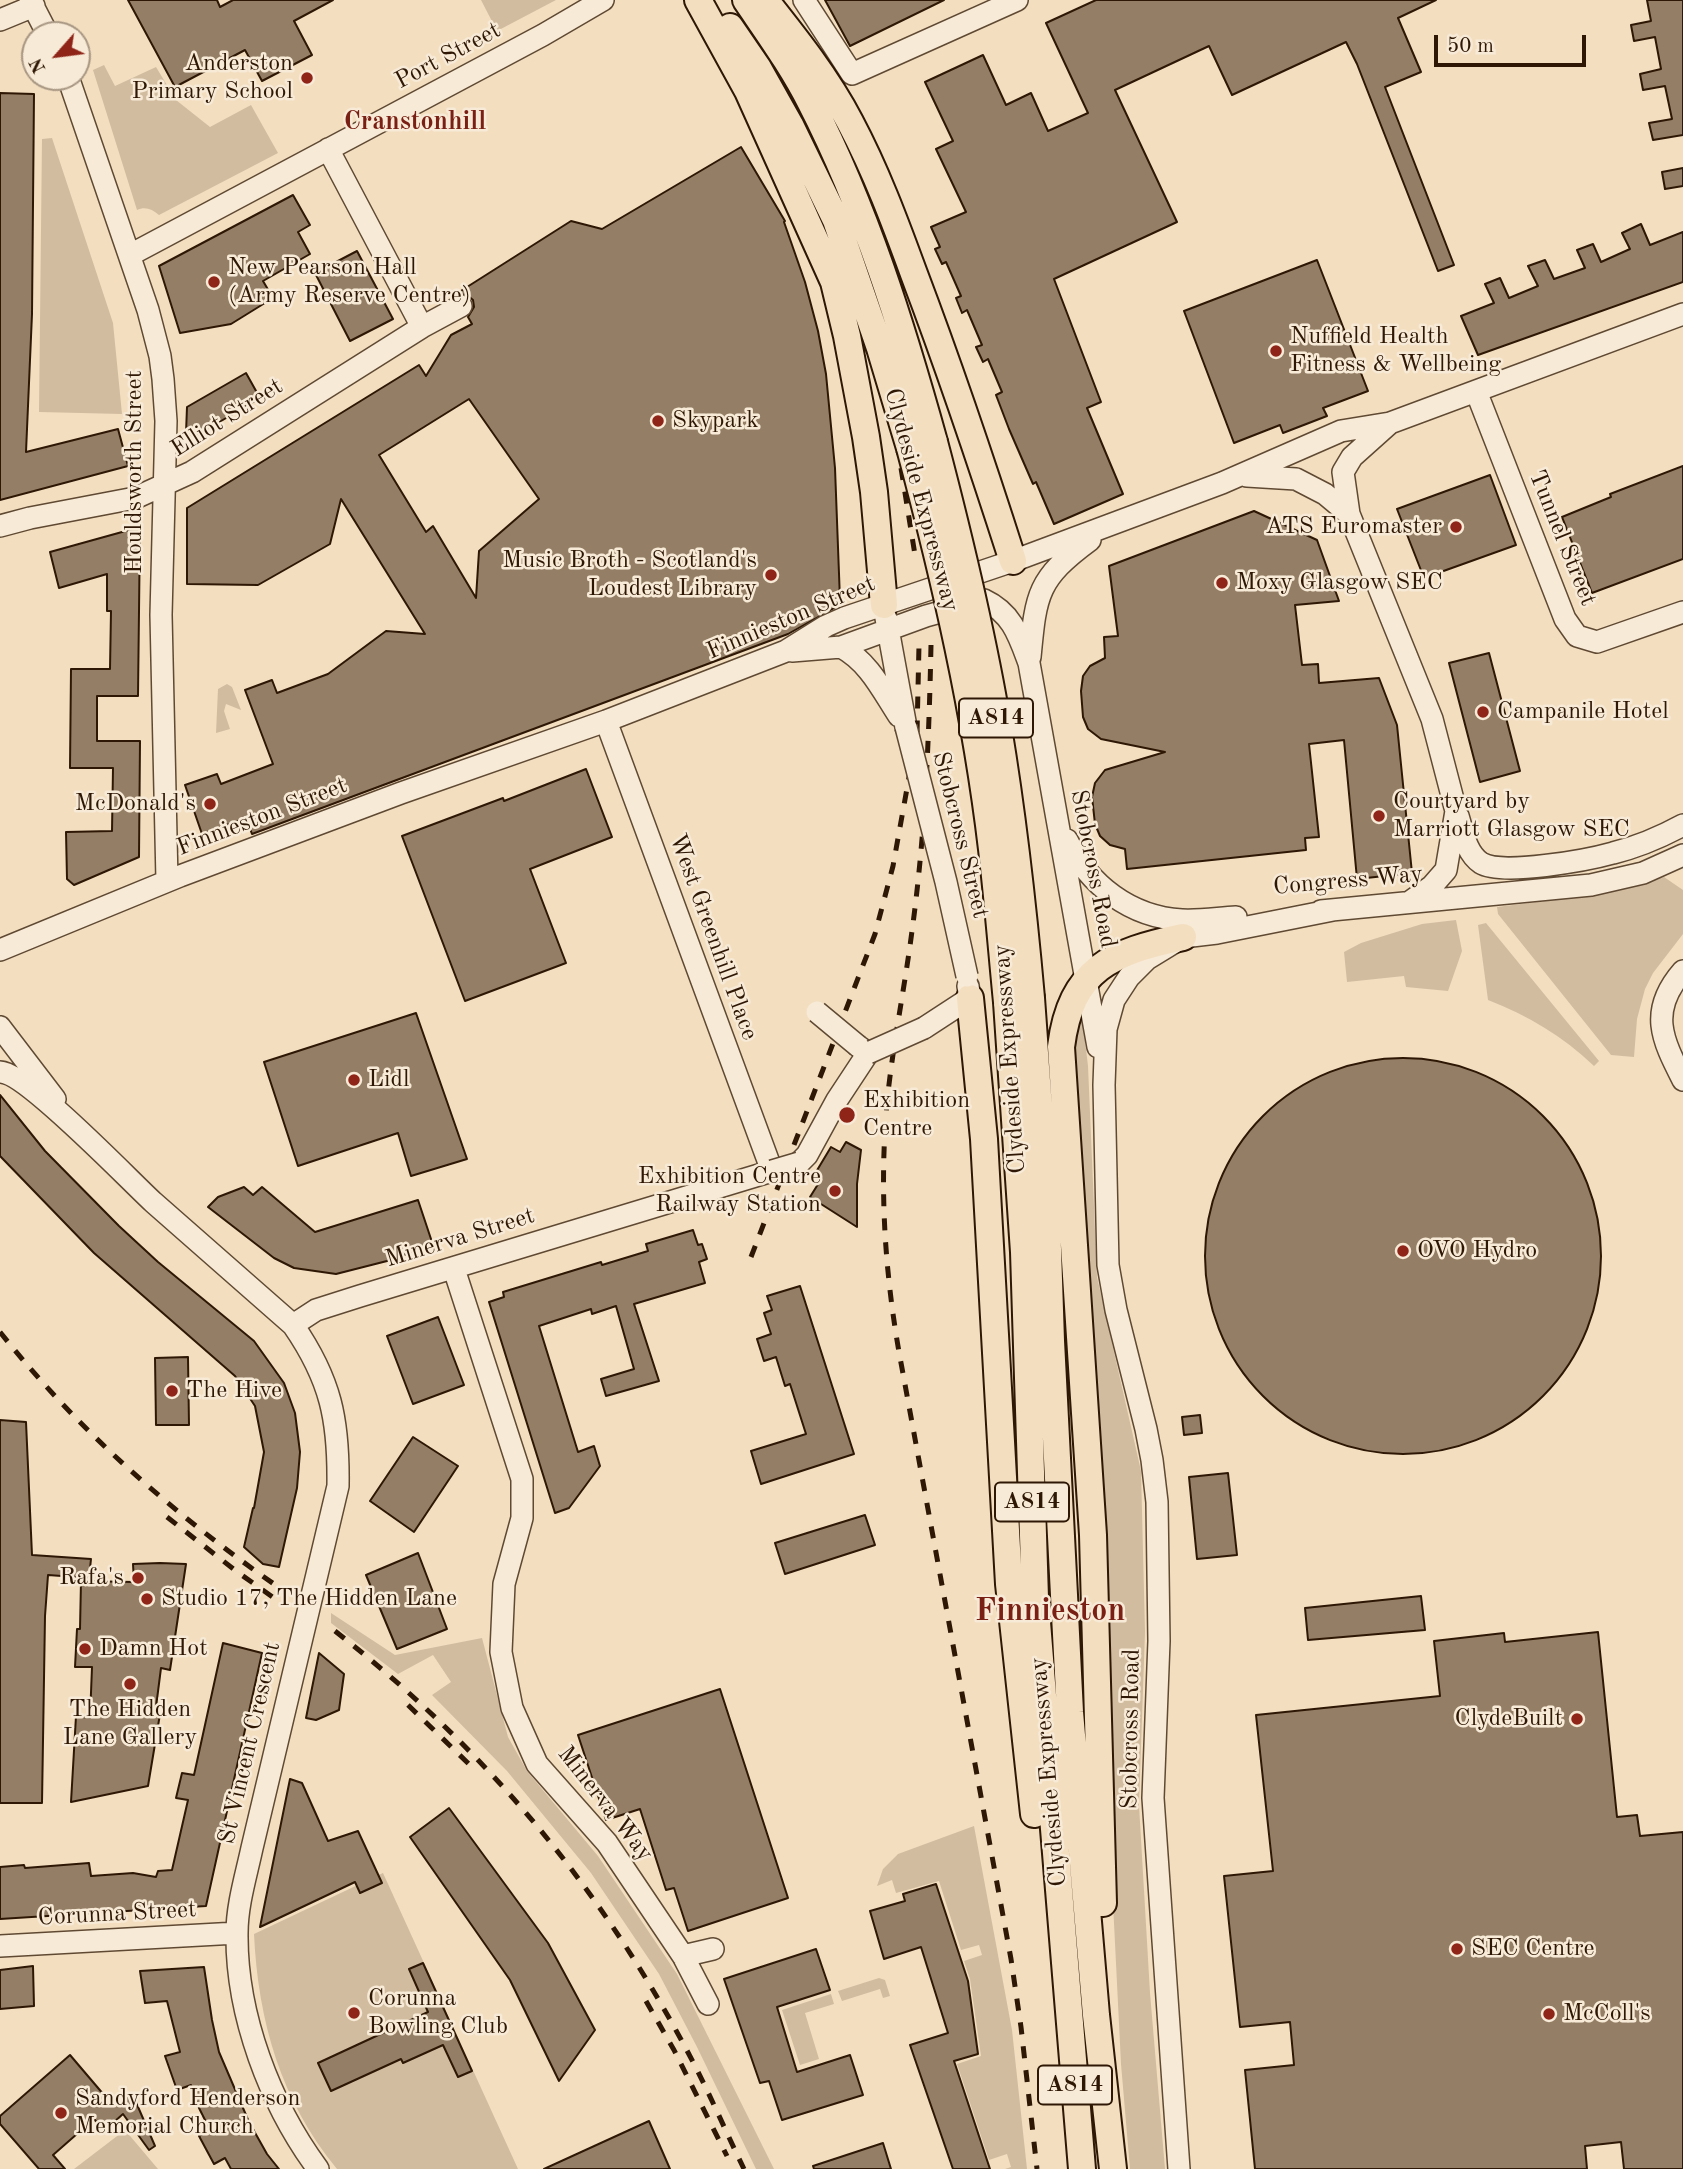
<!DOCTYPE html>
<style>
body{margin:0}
#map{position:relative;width:1683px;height:2169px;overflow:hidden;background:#f3dec0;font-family:"Old Standard TT",serif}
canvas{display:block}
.north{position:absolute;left:21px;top:21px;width:70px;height:70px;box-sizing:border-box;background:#f7ead6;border:2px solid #a79682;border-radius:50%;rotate:242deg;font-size:19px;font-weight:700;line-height:28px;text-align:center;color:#2e1704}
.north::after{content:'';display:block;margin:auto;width:24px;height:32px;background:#8f2418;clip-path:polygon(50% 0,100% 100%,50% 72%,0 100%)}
.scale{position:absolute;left:1434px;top:35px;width:152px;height:32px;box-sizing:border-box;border:4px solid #2e1704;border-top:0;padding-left:9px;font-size:21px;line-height:24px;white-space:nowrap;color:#2e1704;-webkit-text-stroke:5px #f7ead6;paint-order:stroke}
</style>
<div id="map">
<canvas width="1683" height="2169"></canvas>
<div class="north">N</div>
<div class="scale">50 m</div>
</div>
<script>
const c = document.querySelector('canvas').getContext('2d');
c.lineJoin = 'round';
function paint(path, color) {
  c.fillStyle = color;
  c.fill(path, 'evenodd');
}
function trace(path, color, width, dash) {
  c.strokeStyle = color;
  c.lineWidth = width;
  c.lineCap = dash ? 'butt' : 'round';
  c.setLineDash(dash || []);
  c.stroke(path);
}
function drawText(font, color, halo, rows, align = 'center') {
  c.font = font + ' "Old Standard TT",serif';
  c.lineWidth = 5;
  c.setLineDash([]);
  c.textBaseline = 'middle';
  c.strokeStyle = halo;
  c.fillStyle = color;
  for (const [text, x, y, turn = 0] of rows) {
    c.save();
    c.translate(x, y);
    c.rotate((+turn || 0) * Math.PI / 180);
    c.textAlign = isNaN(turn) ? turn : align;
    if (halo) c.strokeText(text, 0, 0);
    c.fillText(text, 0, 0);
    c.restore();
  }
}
const green = new Path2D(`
 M481 0H556L497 31Z
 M104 65 115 86 156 67 176 100 210 127 251 105 278 153 159 215C152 209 145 206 137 210L93 70Z
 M52 138 113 323 122 414 39 412 42 139Z
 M227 684 232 687 241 710 226 704 224 711 230 729 216 733 218 689Z
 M1664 877 1683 890V934L1653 973 1645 989 1637 1019 1634 1057 1611 1055 1498 914 1497 907 1601 894Z
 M1456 920 1462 951 1448 991 1406 987 1404 976 1347 982 1344 952 1361 943 1422 924Z
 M1486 923 1599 1061 1594 1066C1564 1037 1527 1015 1488 1000L1478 925Z
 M1081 1006 1088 1066 1097 1277 1141 1471 1145 1632 1139 1805 1150 1993 1165 2169H1130L1121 2064 1070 1037Z
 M331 1613 395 1655 482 1638 508 1737 527 1771 598 1856 677 1974 774 2169H756L697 2047 659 1974 591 1873 507 1771 432 1695 451 1682 433 1655 398 1674 331 1623Z
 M974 1826 1012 2030 1027 2169H1005L1011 2167 1007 2154 989 2160 957 2064 981 2056 970 1979 964 1961 982 1955 979 1945 961 1950 939 1881 896 1893 892 1880 877 1886 883 1869 898 1854Z
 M383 1873 518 2169H337C281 2101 258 2021 254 1934Z
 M879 1978 885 1980 890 1996 883 1998 880 1989 842 2001 838 1991Z
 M831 1994 834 2004 805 2013 819 2059 800 2065 782 2010Z
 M125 2130 158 2169H74Z`);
const building = new Path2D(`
 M128 0H217L220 7 233 0H333L294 21 312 55 262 81 245 50 175 87Z
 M825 0H944L850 46Z
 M1096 0H1436L1398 18 1421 72 1385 87 1454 265 1438 271 1357 64 1346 42 1232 95 1209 46 1115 90 1177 222 1054 279 1101 402 1087 408 1123 494 1054 524 1036 482 1033 484 1009 429 996 395 1002 392 988 359 983 362 976 347 982 345 967 310 962 313 956 298 961 296 946 262 942 264 935 249 940 247 931 227 966 212 936 149 953 141 925 82 983 55 1006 105 1031 93 1048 131 1088 113 1046 23Z
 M1647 0H1683V135L1653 140 1649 123 1672 119 1665 86 1643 90 1640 74 1661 69 1655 37 1634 41 1631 25 1651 21Z
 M0 93 34 94 32 314 26 452 118 429 128 466 0 500Z
 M741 147 785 221 784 222 805 282 818 331 826 374 835 468 840 600 836 607 788 634 252 834 246 818 202 834 185 785 217 774 221 784 273 764 245 690 272 680 277 693 328 674 386 631 425 634 341 499 330 544 258 585 187 584V508L419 365 426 376 451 335 472 324 468 317 474 307 473 300 467 295 456 294 571 221 602 229ZM469 399 539 499 479 551 476 598 433 526 426 532 379 455Z
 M1683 168V186L1665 189 1662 172Z
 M293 195 310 225 298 232 310 254 263 281 273 298 231 324 180 333 159 266Z
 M1641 224 1650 245 1683 232V282L1478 355 1461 316 1494 303 1485 284 1500 278 1509 298 1538 286 1528 266 1545 260 1554 279 1585 268 1577 250 1593 244 1601 262 1630 249 1622 233Z
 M357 251 393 319 350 341 315 273Z
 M1317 260 1368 391 1323 408 1327 416 1283 433 1280 425 1234 443 1184 311Z
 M246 373 260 398 194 437 186 433 187 407Z
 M1683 466V559L1592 593 1562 517 1611 497 1610 494Z
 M1490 475 1516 545 1424 578 1397 509Z
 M1254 511 1317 540 1339 601 1295 605 1302 665 1318 664 1319 683 1379 678 1397 725 1412 873 1357 879 1344 740 1309 744 1319 837 1305 838 1306 850 1127 869 1125 849 1110 845 1100 836 1095 824 1092 797 1095 783 1105 770 1165 752 1101 739 1088 729 1083 717 1081 691 1083 676 1090 666 1105 658 1104 637 1118 636 1109 566Z
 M140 527 138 696H97V741H140L139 857 74 885 67 879 66 832 112 831 113 768H70L71 669H110L111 611H107V574L59 588 50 552Z
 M1489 653 1520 771 1480 782 1449 663Z
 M586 769 612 837 530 869 566 963 465 1001 402 836 503 798 504 801Z
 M416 1013 467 1159 411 1176 398 1133 298 1166 264 1062Z
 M1205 1256a198 198 0 1 1 396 0a198 198 0 1 1-396 0Z
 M0 1095 45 1151 119 1226 158 1262 254 1341 284 1383 295 1413 300 1452 297 1488 279 1567 263 1564 244 1547 253 1508H254L264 1452 255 1406 235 1376 94 1253 0 1156Z
 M846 1142 861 1150 857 1184V1227L810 1197 820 1181 813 1177 831 1147 840 1152Z
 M244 1187 253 1195 262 1187 315 1232 418 1200 433 1245 387 1261 336 1274 294 1268 274 1258 208 1207 218 1197Z
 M693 1230 698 1245 702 1244 707 1259 699 1262 705 1283 634 1304 659 1381 606 1396 601 1379 634 1369 616 1306 592 1314 591 1309 539 1326 578 1452 594 1446 600 1466 569 1508 555 1513 489 1302 504 1297 503 1292 601 1262 602 1265 648 1251 646 1244Z
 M800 1286 854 1454 761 1484 751 1451 806 1434 790 1384 785 1386 776 1357 764 1361 757 1339 771 1334 764 1313 772 1310 767 1296Z
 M438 1317 464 1385 413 1404 387 1336Z
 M188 1357 189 1425H156L155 1358Z
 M1200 1415 1202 1433 1184 1435 1182 1417Z
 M0 1420 26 1422 32 1555 91 1559 89 1578 48 1575 45 1616 42 1803H0Z
 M413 1437 458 1466 414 1532 370 1501Z
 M1228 1473 1237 1555 1197 1559 1189 1477Z
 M865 1515 875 1545 785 1574 775 1543Z
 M418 1553 447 1629 397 1649 366 1575Z
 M160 1563 186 1564 170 1670 161 1668 156 1707 161 1708 148 1786 71 1802 76 1716 90 1718 92 1667H75L77 1629H80L81 1581 134 1582 133 1564Z
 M1421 1596 1425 1630 1308 1640 1305 1608Z
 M1598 1632 1617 1817 1637 1815 1640 1836 1683 1832V2169H1624L1621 2142 1585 2146 1587 2169H1255L1245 2070 1294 2065 1290 2022 1240 2027 1224 1876 1273 1871 1256 1715 1440 1696 1434 1641 1504 1633 1505 1642Z
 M223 1643 262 1653 206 1906 0 1919V1867L24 1865 25 1868 89 1863 91 1876 133 1873 156 1877 158 1871 172 1870 188 1800 176 1798 182 1773 194 1775Z
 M319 1653 344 1674 339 1710 316 1720 306 1718Z
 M720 1689 788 1898 688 1931 674 1888 666 1890 640 1809 606 1820 578 1735Z
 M290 1779 302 1783 328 1841 358 1831 382 1883 360 1893 355 1882 260 1927Z
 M449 1808 548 1943 595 2030 559 2081 510 1980 410 1837Z
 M936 1884 968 1981 978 2054 954 2061 990 2169H953L910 2045 948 2033 921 1947 884 1959 870 1911 905 1901 903 1894Z
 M816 1949 830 1990 777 2007 797 2072 850 2055 863 2095 782 2120 769 2081 760 2083 724 1979Z
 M423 1963 472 2071 458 2077 443 2045 403 2063 401 2059 331 2091 318 2063 428 2012 409 1969Z
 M33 1966 34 2006 0 2009V1970Z
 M204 1967 212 2020 219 2052 249 2122 267 2154 279 2169H231L225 2158 214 2164 199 2136 210 2130 199 2108 191 2085 177 2090 165 2056 180 2052 167 2001 145 2003 140 1971Z
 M70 2055 110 2102 117 2096 132 2093 155 2146 149 2150 123 2114 104 2131 94 2119 53 2155 65 2169H39L0 2124V2116Z
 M649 2121 670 2169H544Z
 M883 2143 891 2169H814L813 2166Z`);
const minor = new Path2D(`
 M30 0 48 35
 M804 0 852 74 1017 0
 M0 20 34 6
 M68 77 148 310 160 356 163 379 166 421 161 615 167 881
 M328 149 422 327
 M130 255 543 35 603 0
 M1476 391 1565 619 1577 636 1597 642 1683 612
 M1390 423 1352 457 1343 472 1349 514 1432 719 1456 811 1446 870 1432 886 1411 901
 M1247 476 1296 479 1325 494 1349 514
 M0 526 30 518 135 498 192 472 422 327 461 306
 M886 618 906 727
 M841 647C869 662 882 690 899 716
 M792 651 841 647 926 616 984 600C1012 613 1019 636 1029 663L1098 1047
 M1030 657C1036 594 1037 579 1090 540
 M1458 816C1463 832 1466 853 1481 863 1502 876 1588 860 1613 853 1637 847 1661 837 1683 825
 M1067 840C1089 885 1130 917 1182 920 1199 921 1218 918 1236 917
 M1321 911 1591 885 1643 873 1683 855
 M0 950 180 876 401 793 606 721 786 651 826 626 844 618 1013 561 1222 483 1341 431 1390 423 1683 314
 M1683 971C1648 1011 1662 1039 1683 1080
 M0 1027 55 1099
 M924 1028 970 998 968 986
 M0 1072C26 1072 128 1179 153 1202 199 1243 247 1284 293 1325 331 1380 339 1420 338 1486L252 1848C246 1876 237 1905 237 1933 236 2015 270 2104 318 2169
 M799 1163 807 1155 837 1100 868 1053 858 1046
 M454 1269 522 1479V1518L504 1584 501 1652 512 1708 537 1764 607 1843 683 1956 708 2004
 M293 1325 316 1310 360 1296 772 1171 606 721
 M0 1946 237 1933
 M683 1956 713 1949
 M1179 2169 1153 1798 1159 1641 1157 1502 1152 1460 1146 1429 1116 1310 1108 1265 1104 1085 1106 1029 1114 1000 1129 977 1147 959 1183 937 1217 933 1333 910`);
const major = new Path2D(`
 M698 0 748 91 834 282 847 336 866 437 874 492 884 605
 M746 0C769 34 793 67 811 103 866 210 902 327 934 442
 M765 0C796 39 827 78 850 122 876 171 895 222 914 274 950 369 982 464 1013 561
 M730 27 758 68 790 125 836 220 880 348 910 448
 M970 998 984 1139 1009 1584 1034 1814
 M1031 998 1047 1219 1051 1341 1070 1712 1096 2015 1113 2169
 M1007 1002 1024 1252 1035 1598 1082 2169
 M1103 1903 1093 1535 1061 1047C1071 968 1112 952 1183 937`);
const rail = new Path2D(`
 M912 466 927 554
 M901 468 915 555
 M931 645C929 741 925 836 912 931 905 985 894 1039 888 1093 879 1180 884 1266 899 1352L1011 1959 1021 2027 1037 2169
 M751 1257 875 934 893 866 917 733 919 645
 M0 1332C81 1434 177 1517 284 1591
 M167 1517 236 1571 281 1603
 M335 1631C482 1746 596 1881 684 2045 706 2085 724 2128 744 2169
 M408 1705 471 1766
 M646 2001 674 2050 727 2156`);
const minorBridge = new Path2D(`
 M906 727 946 882 967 976
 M817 1012 858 1046
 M868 1053 924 1028
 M772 1171 799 1163`);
const majorBridge = new Path2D(`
 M934 442C959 537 982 632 998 728 1013 818 1023 908 1031 998
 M910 448C945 579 976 713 992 849 998 900 1002 951 1007 1002`);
const markers = [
 [307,78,7,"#8f2418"],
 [214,282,7,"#8f2418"],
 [1276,351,7,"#8f2418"],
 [658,421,7,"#8f2418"],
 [1456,527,7,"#8f2418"],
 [771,575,7,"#8f2418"],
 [1222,583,7,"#8f2418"],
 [1483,712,7,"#8f2418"],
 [210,804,7,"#8f2418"],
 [1379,816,7,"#8f2418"],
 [354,1080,7,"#8f2418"],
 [847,1115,9,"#8f2418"],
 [835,1191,7,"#8f2418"],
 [1403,1251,7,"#8f2418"],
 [172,1391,7,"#8f2418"],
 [138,1578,7,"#8f2418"],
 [147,1599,7,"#8f2418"],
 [85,1649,7,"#8f2418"],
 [130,1684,7,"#8f2418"],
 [1577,1719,7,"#8f2418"],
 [1457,1949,7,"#8f2418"],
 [354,2013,7,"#8f2418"],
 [1549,2014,7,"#8f2418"],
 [61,2113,7,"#8f2418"]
];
const shields = [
 [996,718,74],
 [1032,1502,74],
 [1075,2085,74]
];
const shieldNames = [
 ["A814",996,718],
 ["A814",1032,1502],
 ["A814",1075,2085]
];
const streetNames = [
 ["Port Street",448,56,-28],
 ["Elliot Street",227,418,-32],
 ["Houldsworth Street",135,472,-90],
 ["Clydeside Expressway",921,500,75],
 ["Tunnel Street",1562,538,68],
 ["Finnieston Street",791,618,-23],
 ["Finnieston Street",262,817,-21],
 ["Stobcross Street",960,835,76],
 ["Stobcross Road",1093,869,79],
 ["Congress Way",1348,881,-5],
 ["West Greenhill Place",713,937,70],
 ["Clydeside Expressway",1010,1059,-94],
 ["Minerva Street",460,1238,-17],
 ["Stobcross Road",1131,1729,-89],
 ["St Vincent Crescent",250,1743,-77],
 ["Clydeside Expressway",1049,1772,-95],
 ["Minerva Way",605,1804,52],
 ["Corunna Street",117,1914,-3]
];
const poiNames = [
 ["Anderston",293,64,"right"],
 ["Primary School",293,92,"right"],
 ["New Pearson Hall",228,268],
 ["(Army Reserve Centre)",228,296],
 ["Nuffield Health",1290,337],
 ["Fitness & Wellbeing",1290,365],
 ["Skypark",672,421],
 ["ATS Euromaster",1442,527,"right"],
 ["Music Broth - Scotland's",757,561,"right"],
 ["Loudest Library",757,589,"right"],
 ["Moxy Glasgow SEC",1236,583],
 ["Campanile Hotel",1497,712],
 ["Courtyard by",1393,802],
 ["Marriott Glasgow SEC",1393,830],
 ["McDonald's",196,804,"right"],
 ["Lidl",368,1080],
 ["Exhibition",863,1101],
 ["Centre",863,1129],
 ["Exhibition Centre",821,1177,"right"],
 ["Railway Station",821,1205,"right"],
 ["OVO Hydro",1417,1251],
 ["The Hive",186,1391],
 ["Rafa's",124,1578,"right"],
 ["Studio 17, The Hidden Lane",161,1599],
 ["Damn Hot",99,1649],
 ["The Hidden",130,1710,"center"],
 ["Lane Gallery",130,1738,"center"],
 ["ClydeBuilt",1563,1719,"right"],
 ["SEC Centre",1471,1949],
 ["Corunna",368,1999],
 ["Bowling Club",368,2027],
 ["McColl's",1563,2014],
 ["Sandyford Henderson",75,2099],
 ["Memorial Church",75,2127]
];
const neighbourhoodNames = [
 ["Cranstonhill",415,122]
];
const districtNames = [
 ["Finnieston",1050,1612]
];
paint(green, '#d2bca0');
paint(building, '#947e66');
trace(building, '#2e1704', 2);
trace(minor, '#5f4933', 24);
trace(major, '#2e1704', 30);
trace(minor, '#f7ead6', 21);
trace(major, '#f3dec0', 26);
trace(rail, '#2e1704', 5, [12, 12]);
trace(minorBridge, '#5f4933', 24, []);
trace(majorBridge, '#2e1704', 30, []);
trace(minorBridge, '#f7ead6', 21);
trace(majorBridge, '#f3dec0', 26);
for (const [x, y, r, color] of markers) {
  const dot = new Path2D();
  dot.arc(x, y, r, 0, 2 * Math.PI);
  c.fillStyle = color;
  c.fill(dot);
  trace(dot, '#f7ead6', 2.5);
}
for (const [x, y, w] of shields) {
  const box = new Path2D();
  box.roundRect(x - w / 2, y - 19.5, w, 39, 5);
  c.fillStyle = '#f7ead6';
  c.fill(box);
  trace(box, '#2e1704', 2);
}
drawText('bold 23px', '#2e1704', null, shieldNames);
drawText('24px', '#2e1704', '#f7ead6', streetNames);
drawText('24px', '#2e1704', '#f7ead6', poiNames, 'left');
drawText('bold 26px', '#7a1f14', '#f7ead6', neighbourhoodNames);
drawText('bold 32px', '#7a1f14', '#f7ead6', districtNames);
</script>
